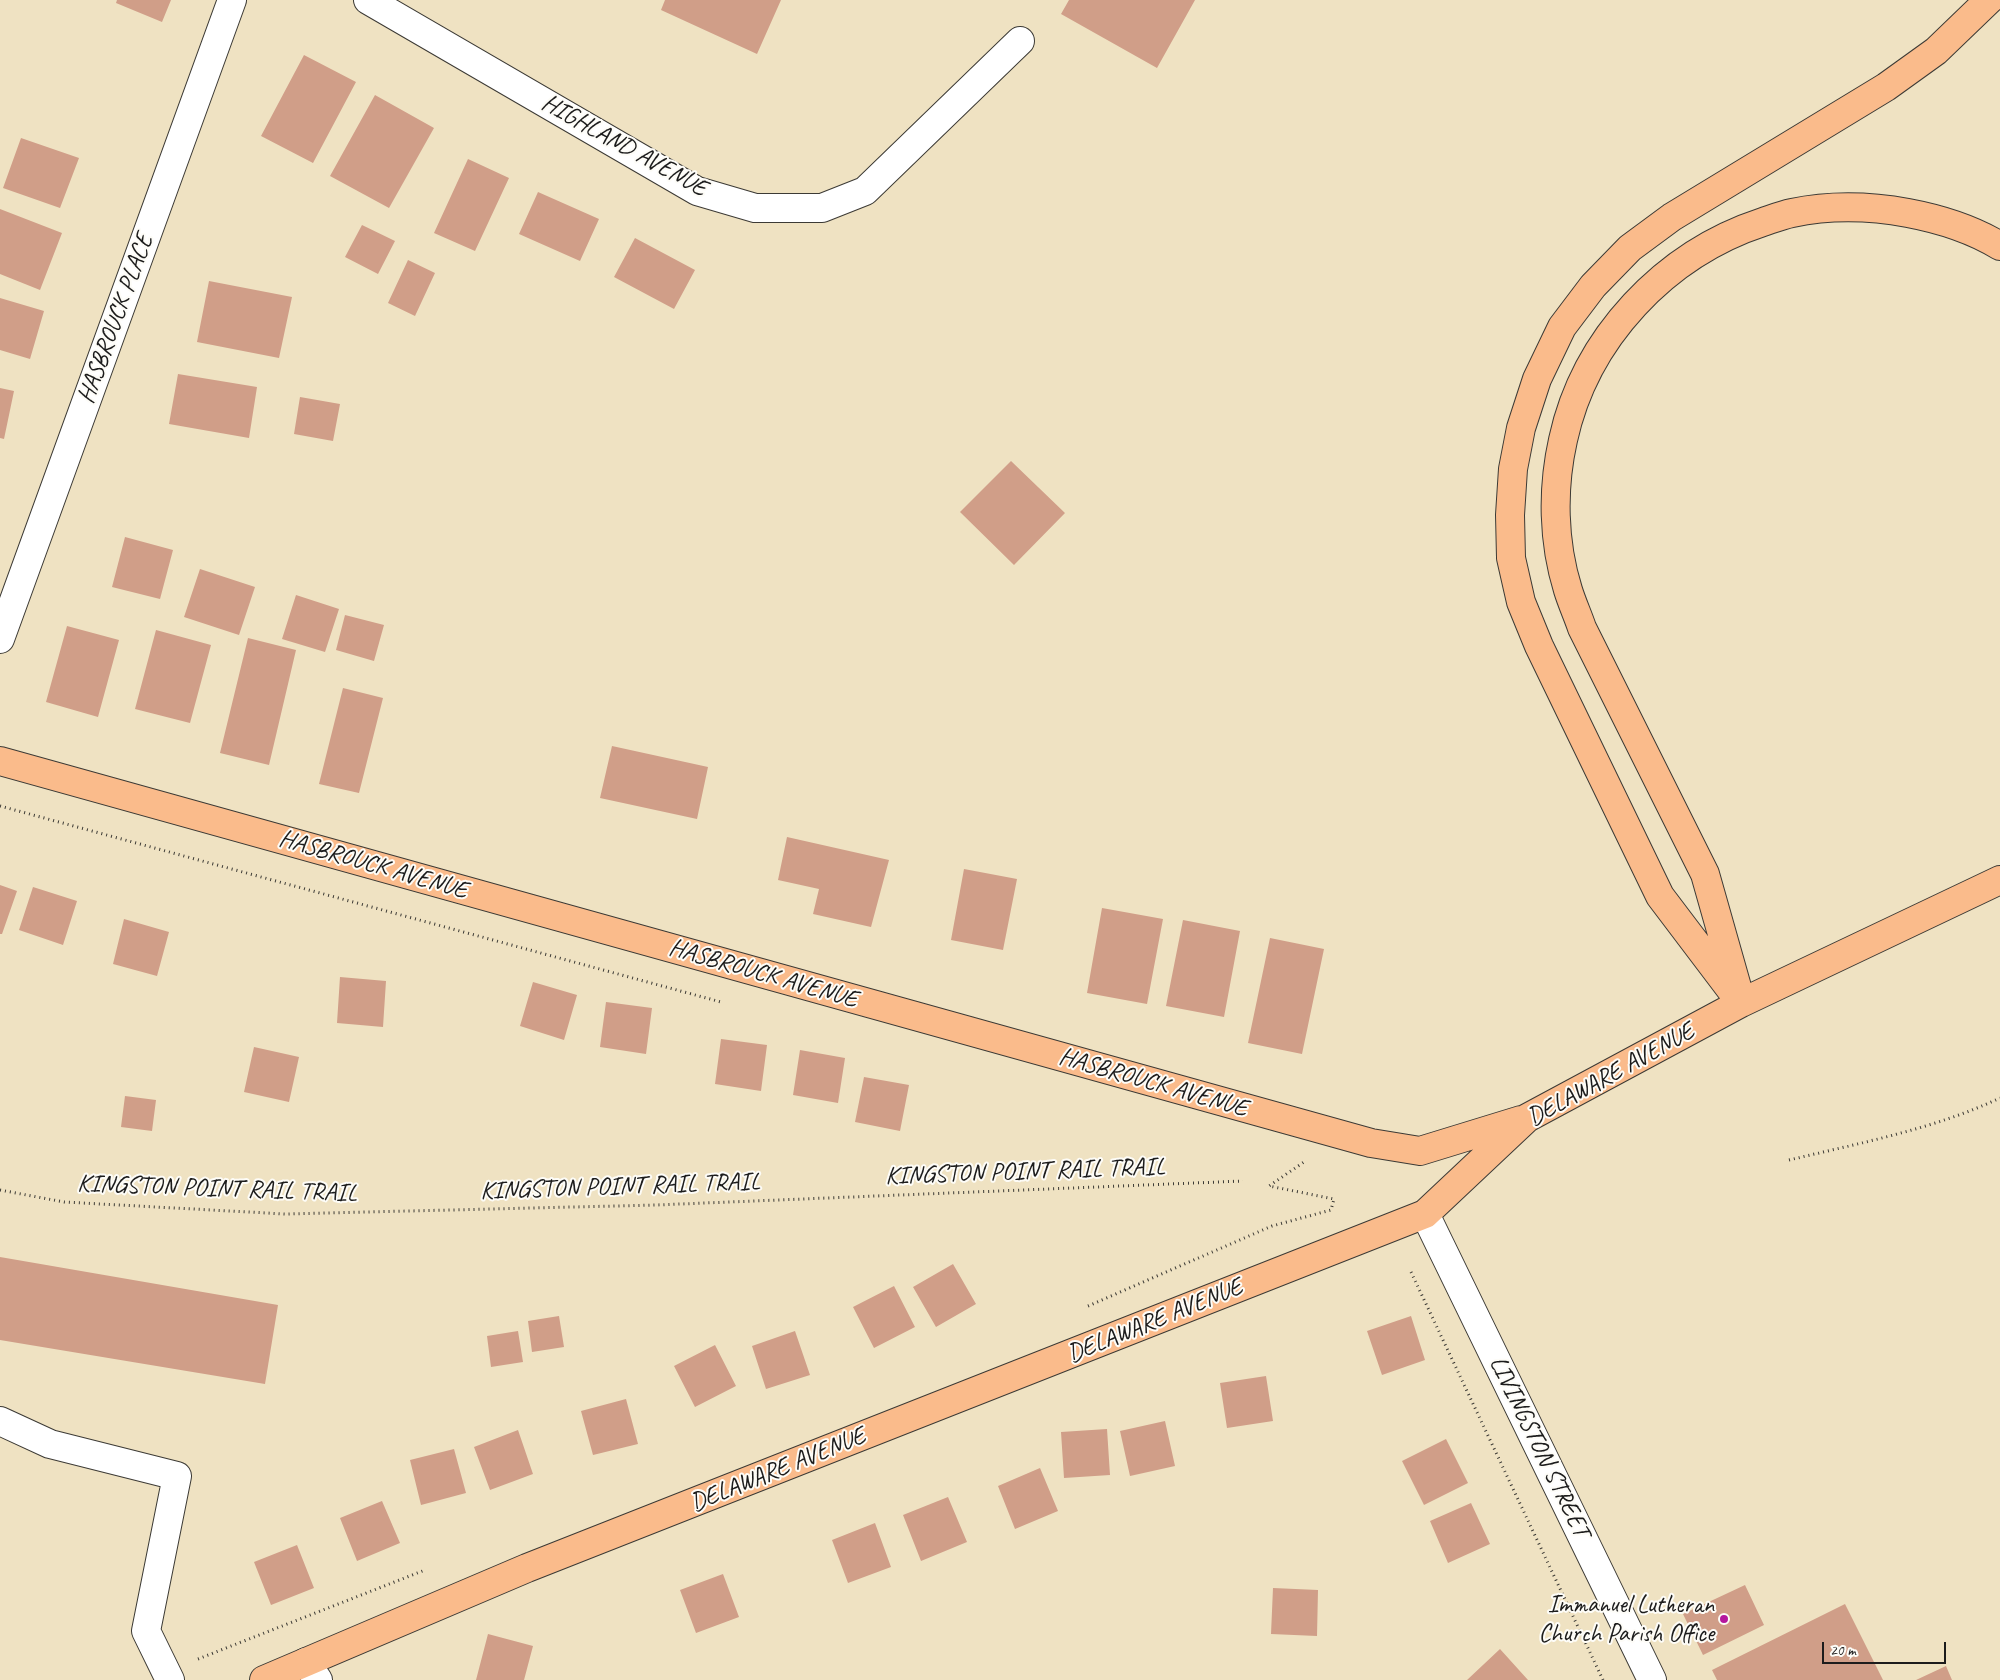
<!DOCTYPE html>
<style>
body{margin:0}
#map{position:relative;width:2000px;height:1680px;overflow:hidden;background:#efe2c2;font-family:Caveat,sans-serif}
canvas{display:block}
.scale{position:absolute;left:1822px;top:1642px;width:124px;height:22px;box-sizing:border-box;border:2px solid #1c1c1c;border-top:0;padding-left:6px;font-size:15px;line-height:18px;white-space:nowrap;color:#1c1c1c;-webkit-text-stroke:4px #fdfcf7;paint-order:stroke}
</style>
<div id="map">
<canvas width="2000" height="1680"></canvas>
<div class="scale">20 m</div>
</div>
<script>
const c = document.querySelector('canvas').getContext('2d');
c.lineJoin = 'round';
function paint(path, color) {
  c.fillStyle = color;
  c.fill(path, 'evenodd');
}
function trace(path, color, width, dash) {
  c.strokeStyle = color;
  c.lineWidth = width;
  c.lineCap = dash ? 'butt' : 'round';
  c.setLineDash(dash || []);
  c.stroke(path);
}
function drawText(font, color, halo, rows, align = 'center') {
  c.font = font + ' Caveat,sans-serif';
  c.lineWidth = 4;
  c.setLineDash([]);
  c.textBaseline = 'middle';
  c.strokeStyle = halo;
  c.fillStyle = color;
  for (const [text, x, y, turn = 0] of rows) {
    c.save();
    c.translate(x, y);
    c.rotate((+turn || 0) * Math.PI / 180);
    c.textAlign = isNaN(turn) ? turn : align;
    if (halo) c.strokeText(text, 0, 0);
    c.fillText(text, 0, 0);
    c.restore();
  }
}
const building = new Path2D(`
 M117 0H171L162 22 116 3Z
 M665 0H781L757 54 661 10Z
 M1069 0H1195L1157 68 1061 14Z
 M304 55 356 82 313 163 261 136Z
 M375 95 434 128 389 208 330 176Z
 M21 138 79 158 60 208 3 188Z
 M468 159 509 178 475 251 434 233Z
 M538 192 599 219 580 261 519 234Z
 M0 209 62 233 40 290 0 274Z
 M362 225 395 241 378 274 345 257Z
 M635 238 695 270 674 309 614 277Z
 M408 260 435 273 415 316 388 303Z
 M209 281 292 297 279 358 197 342Z
 M0 298 44 311 30 359 0 350Z
 M178 374 257 387 249 438 169 424Z
 M0 388 14 391 4 439 0 438Z
 M300 397 340 404 333 441 294 434Z
 M1011 461 1065 513 1014 565 960 512Z
 M125 537 173 550 160 599 112 587Z
 M200 569 255 587 239 635 184 617Z
 M296 595 339 609 325 652 282 639Z
 M345 615 384 625 374 661 336 650Z
 M67 626 119 640 98 717 46 702Z
 M156 630 211 645 190 723 135 709Z
 M248 638 296 650 269 765 220 753Z
 M343 688 383 698 359 793 319 784Z
 M612 746 708 767 697 819 600 798Z
 M787 837 889 860 871 927 813 914 819 889 778 880Z
 M964 869 1017 879 1003 950 951 940Z
 M0 885 17 891 2 934H0Z
 M33 887 77 901 63 945 19 930Z
 M1102 908 1163 919 1147 1004 1087 993Z
 M124 919 169 932 157 976 113 964Z
 M1183 920 1240 931 1224 1017 1166 1006Z
 M1270 938 1324 949 1302 1054 1248 1043Z
 M340 977 386 981 383 1027 337 1023Z
 M533 982 577 995 564 1040 520 1026Z
 M606 1002 652 1008 646 1054 600 1047Z
 M721 1039 767 1045 761 1091 715 1084Z
 M254 1047 299 1057 289 1102 244 1092Z
 M800 1050 845 1058 838 1103 793 1095Z
 M864 1077 909 1085 900 1131 855 1122Z
 M125 1096 156 1100 152 1131 121 1127Z
 M0 1257 278 1305 265 1384 0 1340Z
 M953 1264 976 1304 936 1327 913 1287Z
 M894 1286 915 1327 874 1348 853 1307Z
 M559 1316 564 1347 532 1352 528 1321Z
 M1411 1316 1425 1360 1382 1375 1367 1331Z
 M518 1331 523 1362 491 1367 487 1336Z
 M795 1331 810 1375 766 1389 752 1346Z
 M715 1345 736 1386 695 1407 674 1366Z
 M1266 1376 1273 1421 1227 1428 1220 1383Z
 M626 1399 638 1444 593 1455 581 1411Z
 M1165 1421 1175 1466 1130 1476 1120 1431Z
 M1107 1429 1110 1475 1064 1478 1061 1432Z
 M518 1430 533 1474 490 1490 474 1447Z
 M1446 1439 1468 1483 1424 1505 1402 1461Z
 M454 1449 466 1493 421 1505 410 1460Z
 M1040 1468 1058 1511 1015 1529 998 1486Z
 M948 1497 967 1542 921 1561 903 1515Z
 M382 1501 400 1543 357 1561 340 1518Z
 M1471 1503 1490 1544 1448 1563 1430 1521Z
 M875 1523 891 1567 848 1583 832 1540Z
 M297 1545 314 1588 271 1605 254 1562Z
 M723 1574 739 1617 696 1633 680 1590Z
 M1745 1585 1764 1625 1703 1655 1683 1614Z
 M1273 1588 1318 1590 1317 1636 1271 1634Z
 M1845 1604 1883 1680H1717L1712 1670Z
 M488 1634 533 1646 524 1680H476Z
 M1500 1649 1528 1680H1467Z
 M1946 1666 1952 1680H1916Z`);
const path = new Path2D(`
 M0 806 721 1002
 M1789 1160C1860 1143 1934 1129 2000 1098
 M0 1190 64 1202 285 1214 656 1205 1243 1181
 M1411 1272 1603 1680
 M1088 1306 1272 1226 1331 1210 1334 1199 1269 1186 1304 1162
 M198 1659 425 1570`);
const minor = new Path2D(`
 M368 0 697 191 755 208H822L865 191 1020 41
 M0 639 232 0
 M1425 1214 1652 1680
 M0 1421 50 1444 177 1476 146 1631 170 1680
 M306 1662 318 1680`);
const major = new Path2D(`
 M0 761 1371 1143 1420 1151 1521 1120
 M1737 987 1705 874 1582 628C1578 616 1572 603 1568 590 1553 542 1552 489 1563 440 1585 338 1665 254 1763 222 1772 219 1782 215 1792 213 1830 205 1870 206 1908 213 1940 219 1972 229 2000 246
 M1741 1003 1660 896 1539 646 1521 602 1511 558 1510 515 1513 469 1521 428 1537 379 1562 327 1593 286 1630 248 1672 217 1886 87 1936 51 1989 0
 M264 1680 527 1568 1425 1214 1527 1118 1741 1003 2000 880`);
const markers = [
 [1724,1619,5,"#b5179e"]
];
const streetNames = [
 ["HIGHLAND AVENUE",624,146,29],
 ["HASBROUCK PLACE",116,319,-70],
 ["HASBROUCK AVENUE",373,865,16],
 ["HASBROUCK AVENUE",763,974,16],
 ["DELAWARE AVENUE",1611,1075,-29],
 ["HASBROUCK AVENUE",1153,1083,16],
 ["KINGSTON POINT RAIL TRAIL",1025,1172,-2],
 ["KINGSTON POINT RAIL TRAIL",620,1187,-2],
 ["KINGSTON POINT RAIL TRAIL",217,1189,2],
 ["DELAWARE AVENUE",1155,1321,-22],
 ["LIVINGSTON STREET",1539,1447,64],
 ["DELAWARE AVENUE",778,1470,-22]
];
const poiNames = [
 ["Immanuel Lutheran",1714,1605],
 ["Church Parish Office",1714,1634]
];
paint(building, '#d09e88');
trace(minor, '#3c3a35', 30);
trace(major, '#3c3a35', 30);
trace(path, '#3c3a35', 3, [1, 4]);
trace(minor, '#fff', 28);
trace(major, '#fabb8b', 28);
for (const [x, y, r, color] of markers) {
  const dot = new Path2D();
  dot.arc(x, y, r, 0, 2 * Math.PI);
  c.fillStyle = color;
  c.fill(dot);
  trace(dot, '#fdfcf7', 2);
}
drawText('25px', '#1c1c1c', '#fdfcf7', streetNames);
drawText('25px', '#1c1c1c', '#fdfcf7', poiNames, 'right');
</script>
